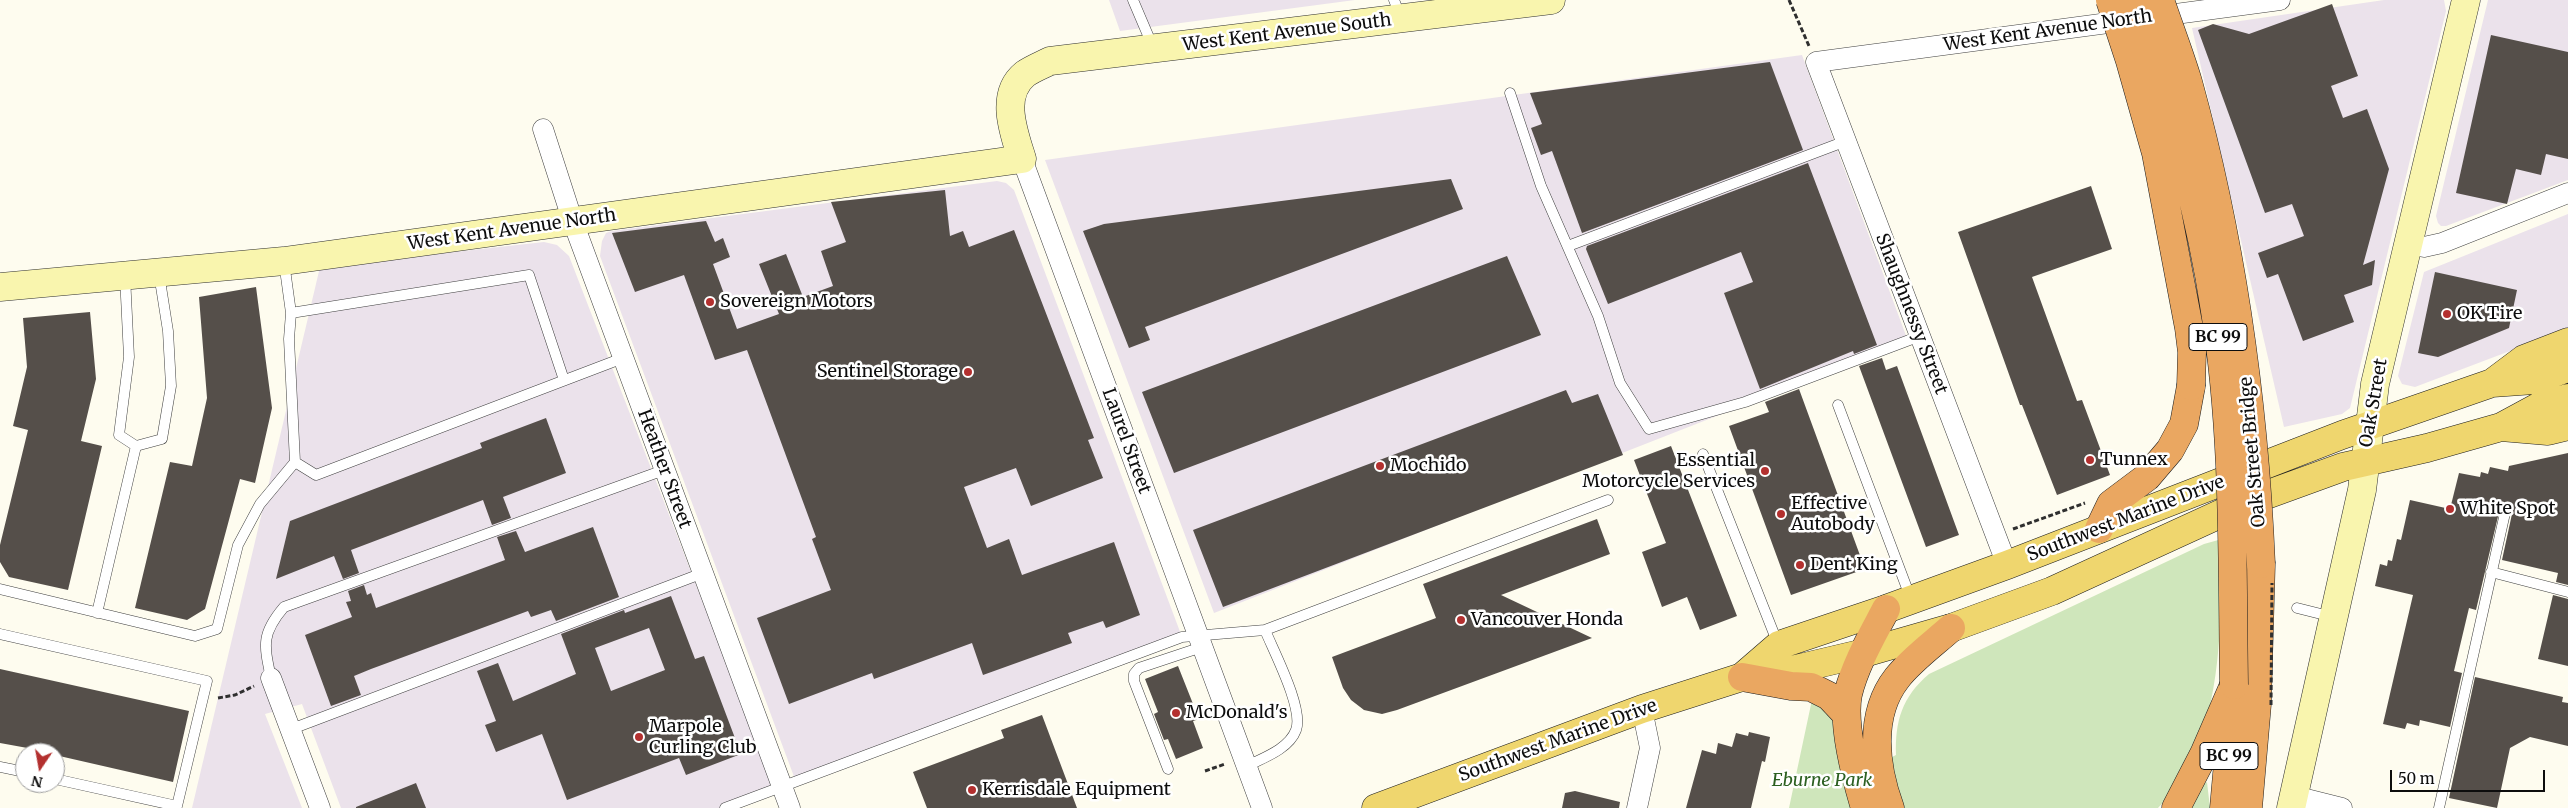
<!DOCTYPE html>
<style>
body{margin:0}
#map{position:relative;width:2568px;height:808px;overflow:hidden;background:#fefcef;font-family:Merriweather,serif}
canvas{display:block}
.north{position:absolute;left:15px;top:743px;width:50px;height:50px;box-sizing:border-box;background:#fff;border:1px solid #9e9e9e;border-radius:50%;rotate:192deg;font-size:14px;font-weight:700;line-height:20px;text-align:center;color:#0d0d0d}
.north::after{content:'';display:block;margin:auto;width:18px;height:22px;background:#b3302f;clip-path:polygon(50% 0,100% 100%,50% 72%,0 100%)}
.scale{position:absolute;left:2390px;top:770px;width:155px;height:22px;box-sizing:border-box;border:2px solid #0d0d0d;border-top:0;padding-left:6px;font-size:15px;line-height:18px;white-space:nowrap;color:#0d0d0d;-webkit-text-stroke:4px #fff;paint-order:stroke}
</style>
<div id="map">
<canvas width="2568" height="808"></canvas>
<div class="north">N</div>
<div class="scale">50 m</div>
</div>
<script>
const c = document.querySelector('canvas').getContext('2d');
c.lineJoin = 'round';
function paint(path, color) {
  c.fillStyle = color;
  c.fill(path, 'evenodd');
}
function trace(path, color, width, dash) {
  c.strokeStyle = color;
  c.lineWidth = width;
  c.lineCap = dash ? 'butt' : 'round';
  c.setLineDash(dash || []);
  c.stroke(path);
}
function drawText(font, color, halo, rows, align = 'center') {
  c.font = font + ' Merriweather,serif';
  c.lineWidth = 5;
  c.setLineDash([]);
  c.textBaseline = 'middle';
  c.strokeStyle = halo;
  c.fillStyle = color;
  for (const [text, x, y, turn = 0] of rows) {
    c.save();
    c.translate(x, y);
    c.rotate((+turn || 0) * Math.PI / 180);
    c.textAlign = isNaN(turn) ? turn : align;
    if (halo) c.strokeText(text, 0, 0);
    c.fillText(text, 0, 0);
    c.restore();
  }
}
const industrial = new Path2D(`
 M1109 0H1355L1120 31Z
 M2384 0H2444L2446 11 2350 408 2342 414 2284 427 2192 28Z
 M2488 0H2568V180L2446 226H2441L2438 223 2436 216Z
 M1802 55 1908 341 1214 613 1045 160Z
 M997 181 1006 183 1014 190 1182 637 796 782 600 256 602 241 606 233 612 231Z
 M2568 214V329L2415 387 2402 384 2398 376 2424 272Z
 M544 242 557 245 569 256 775 789 725 808H341L302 704 265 714 302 808H192L320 267Z`);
const green = new Path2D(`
 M2222 539C2221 618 2223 704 2185 775 2178 787 2167 798 2158 808H1904L1897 793 1890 758 1896 755C1895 721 1902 697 1929 674L2204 544Z
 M1813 695 1834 715 1855 808H1789Z
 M2207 782 2210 808H2190L2204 784Z`);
const building = new Path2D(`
 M2332 4 2358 76 2331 86 2343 118 2367 109 2389 169 2363 265 2375 260 2372 285 2344 295 2354 322 2303 341 2278 274 2267 278 2258 253 2304 236 2292 204 2265 213 2198 30 2213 24 2249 34Z
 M2491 35 2568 52V159L2546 154 2541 175 2516 169 2507 204 2456 193Z
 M1770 62 1803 150 1582 233 1552 151 1541 155 1531 128 1542 124 1530 93Z
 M1808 163 1877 345 1854 354 1853 351 1760 389 1724 293 1753 282 1741 252 1608 304 1586 249 1587 246Z
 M1451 179 1463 209 1145 327 1150 340 1129 348 1083 231 1104 224Z
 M2091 186 2112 249 2032 277 2077 401 2082 400 2110 475 2057 495 2022 405H2020L1958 232Z
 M945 190 950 236 963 231 969 247 1014 230 1094 438 1088 440 1103 478 1031 506 1016 468 964 487 987 548 1009 539 1022 575 1114 542 1140 615 1106 628 1103 621 1068 633 1072 643 983 675 972 643 874 679 872 673 789 704 757 618 831 590 812 539 816 537 747 350 715 360 684 275 635 292 612 233 706 221 715 242 723 238 730 257 713 264 737 329 779 314 759 264 786 254 803 297 833 286 821 251 846 242 831 202Z
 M1507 256 1541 335 1174 473 1142 392Z
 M2435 272 2517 290 2509 328 2438 357 2418 353Z
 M256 287 272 408 255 483 240 479 205 609 187 620 135 608 170 462 192 466 207 398 199 297Z
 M90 312 96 379 81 441 102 446 68 590 9 577 0 562V545L28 430 13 426 27 367 23 318Z
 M1882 358 1886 370 1897 366 1959 535 1926 547 1859 366Z
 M1799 389 1865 569 1791 595 1729 426 1769 412 1765 402Z
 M1566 390 1572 403 1598 394 1623 455 1223 607 1193 530Z
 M546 418 566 473 503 497 511 518 492 525 483 500 351 550 359 573 343 579 334 556 276 579 290 521 482 448 480 443Z
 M1671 446 1737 616 1700 630 1687 597 1662 607 1642 552 1666 543 1634 460Z
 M2568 453V585L2556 582 2558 573 2502 560 2512 514 2507 506 2500 508 2476 610 2469 608 2454 671 2462 673 2450 727 2420 720 2419 726 2407 723 2405 729 2383 724 2413 595 2375 586 2380 564 2387 566 2388 560 2392 561 2397 539 2401 540 2410 500 2450 509 2459 473 2480 477 2481 472 2488 474 2490 467 2508 471 2509 466Z
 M1597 519 1610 554 1501 595 1592 638 1397 710 1382 714 1364 710 1351 700 1343 688 1332 657 1436 618 1423 584Z
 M593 527 619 597 556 621 551 610 531 617 528 611 371 669 354 676 361 695 331 706 305 635 352 617 346 602 351 601 348 591 364 585 367 595 371 593 376 608 505 560 497 537 516 531 525 552Z
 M2553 595 2568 599V666L2538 659Z
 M671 596 695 659 704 656 741 754 686 775 679 758 567 800 542 734 496 752 485 725 496 721 477 671 498 663 513 701 576 674 561 634 624 610 625 613ZM649 628 665 670 611 691 595 648Z
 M1178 666 1199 719 1193 721 1203 748 1176 759 1168 739 1164 740 1154 714 1158 712 1145 679Z
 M0 669 189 711 173 782 55 755V753L0 743Z
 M2475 677 2563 697 2562 702 2568 703V746L2530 737 2510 748 2497 808 2449 798Z
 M1042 715 1077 808H927L913 772 1004 738 1001 730Z
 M1749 732 1770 737 1765 762 1762 761 1751 808H1686L1702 750 1716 754 1718 743 1732 747 1736 733 1748 736Z
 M416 783 426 808H356V807Z
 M1575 791 1620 802 1619 808H1562L1565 793Z`);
const path = new Path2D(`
 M1789 0 1809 46
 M2013 529 2085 503
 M218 698 235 695 254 686
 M1205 771 1225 764`);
const lane = new Path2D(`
 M1133 0 1153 47
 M1394 0 1401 18
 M1510 93 1541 186 1598 316 1620 383 1649 429 1745 402 1920 336
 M1568 246 1846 141
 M125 276 129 357 119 435 136 446 162 439 171 386 168 331 159 274
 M291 313 529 275 564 380
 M1838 405 1911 599
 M1703 454 1778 644
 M295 462 316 475 623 358
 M2491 572 2568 592
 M0 589 195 636 217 629 238 545 260 504 295 462 289 339 291 313 284 262
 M2297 608 2333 617
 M97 613 136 446
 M0 634 207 681 177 806 55 779
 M271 678C264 645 261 634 284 607L664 470
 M289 730 703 573
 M1247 766C1263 758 1289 749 1296 730 1304 709 1274 652 1265 630
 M0 767 25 772
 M1168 769 1134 681V674L1139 668 1202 647
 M725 808 1182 637 1265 630 1608 500
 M2439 808 2505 513`);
const street = new Path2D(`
 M543 129 573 222 790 808
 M1022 159 1262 808
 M2407 244 2424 247 2442 243 2568 193
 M2007 565 1816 62 2280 0
 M271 678 320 808
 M2294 796 2342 808
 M1637 808 1650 748 1642 709`);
const secondary = new Path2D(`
 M0 287 284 261 1022 159C1014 133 999 95 1025 74 1032 69 1042 65 1050 61L1551 0
 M2291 808 2362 490 2375 384 2466 0`);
const primary = new Path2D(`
 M2492 383 2534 380 2568 368
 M2501 427 2538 407 2568 398
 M1742 677 1779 645 1886 609 2007 565 2342 435 2492 383 2524 359 2568 342
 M1376 808 1642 709 1742 677 1792 670 1864 653 1951 628 2052 591 2244 503 2343 467 2427 448 2501 427 2548 431 2568 426`);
const highway = new Path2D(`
 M2099 529 2111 504 2147 477 2170 450 2184 424 2191 386
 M1742 677 1791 686 1811 687 1829 696 1846 714
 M1865 808C1856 778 1842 724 1848 694 1855 665 1872 636 1886 609
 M1890 808C1875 767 1868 715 1897 678 1911 660 1933 644 1951 628
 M2176 808 2204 754 2234 685
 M2224 808 2233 707
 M2248 808 2257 704 2261 564`);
const pathBridge = new Path2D(`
 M2271 705 2272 583`);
const highwayBridge = new Path2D(`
 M2110 0 2130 61 2156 153 2189 328 2192 352 2191 386
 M2134 0C2169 101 2199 205 2215 311 2235 435 2232 561 2234 685
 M2160 0C2169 27 2180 55 2188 82 2232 241 2254 399 2261 564`);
const markers = [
 [710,302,5,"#b3302f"],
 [2447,314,5,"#b3302f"],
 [968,372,5,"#b3302f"],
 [2090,460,5,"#b3302f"],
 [1380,466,5,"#b3302f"],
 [1765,471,5,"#b3302f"],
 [2450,509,5,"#b3302f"],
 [1781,514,5,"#b3302f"],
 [1800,565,5,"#b3302f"],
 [1461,620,5,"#b3302f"],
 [1176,713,5,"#b3302f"],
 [639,737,5,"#b3302f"],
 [972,790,5,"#b3302f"]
];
const shields = [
 [2218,337,58],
 [2229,756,58]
];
const shieldNames = [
 ["BC 99",2218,337],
 ["BC 99",2229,756]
];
const streetNames = [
 ["West Kent Avenue North",2048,31,-8],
 ["West Kent Avenue South",1287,33,-7],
 ["West Kent Avenue North",512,230,-8],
 ["Shaughnessy Street",1911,314,69],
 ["Oak Street",2374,403,-80],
 ["Laurel Street",1126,441,70],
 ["Oak Street Bridge",2253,452,-95],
 ["Heather Street",664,469,70],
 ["Southwest Marine Drive",2126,519,-21],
 ["Southwest Marine Drive",1558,741,-20]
];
const poiNames = [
 ["Sovereign Motors",720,302],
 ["OK Tire",2457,314],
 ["Sentinel Storage",958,372,"right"],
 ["Tunnex",2100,460],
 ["Essential",1755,461,"right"],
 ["Motorcycle Services",1755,482,"right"],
 ["Mochido",1390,466],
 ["Effective",1791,504],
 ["Autobody",1791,525],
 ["White Spot",2460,509],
 ["Dent King",1810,565],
 ["Vancouver Honda",1471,620],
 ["McDonald's",1186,713],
 ["Marpole",649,727],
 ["Curling Club",649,748],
 ["Kerrisdale Equipment",982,790]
];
const parkNames = [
 ["Eburne Park",1822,781]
];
paint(industrial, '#ebe2eb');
paint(green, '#cfe6bb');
paint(building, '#554f4a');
trace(lane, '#404040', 11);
trace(street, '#404040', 21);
trace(secondary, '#2f2f2f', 29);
trace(primary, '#1e1e1e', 29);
trace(highway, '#1e1e1e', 29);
trace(path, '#2f2f2f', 3, [5, 2.5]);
trace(lane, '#fff', 10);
trace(street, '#fff', 20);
trace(secondary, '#f9f5ae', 28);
trace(primary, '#efd66e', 28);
trace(highway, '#eaa761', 28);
trace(highwayBridge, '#1e1e1e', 29, []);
trace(pathBridge, '#2f2f2f', 3, [5, 2.5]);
trace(highwayBridge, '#eaa761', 28);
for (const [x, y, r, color] of markers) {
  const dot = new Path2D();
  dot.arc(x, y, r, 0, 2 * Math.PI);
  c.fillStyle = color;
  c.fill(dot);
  trace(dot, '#fff', 2);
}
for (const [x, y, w] of shields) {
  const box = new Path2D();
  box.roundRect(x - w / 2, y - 13.5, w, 27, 4);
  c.fillStyle = '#fff';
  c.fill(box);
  trace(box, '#0d0d0d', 1);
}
drawText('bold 16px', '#0d0d0d', null, shieldNames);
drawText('18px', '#0d0d0d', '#fff', streetNames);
drawText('18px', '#0d0d0d', '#fff', poiNames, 'left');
drawText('italic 18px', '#2c6022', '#fff', parkNames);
</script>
